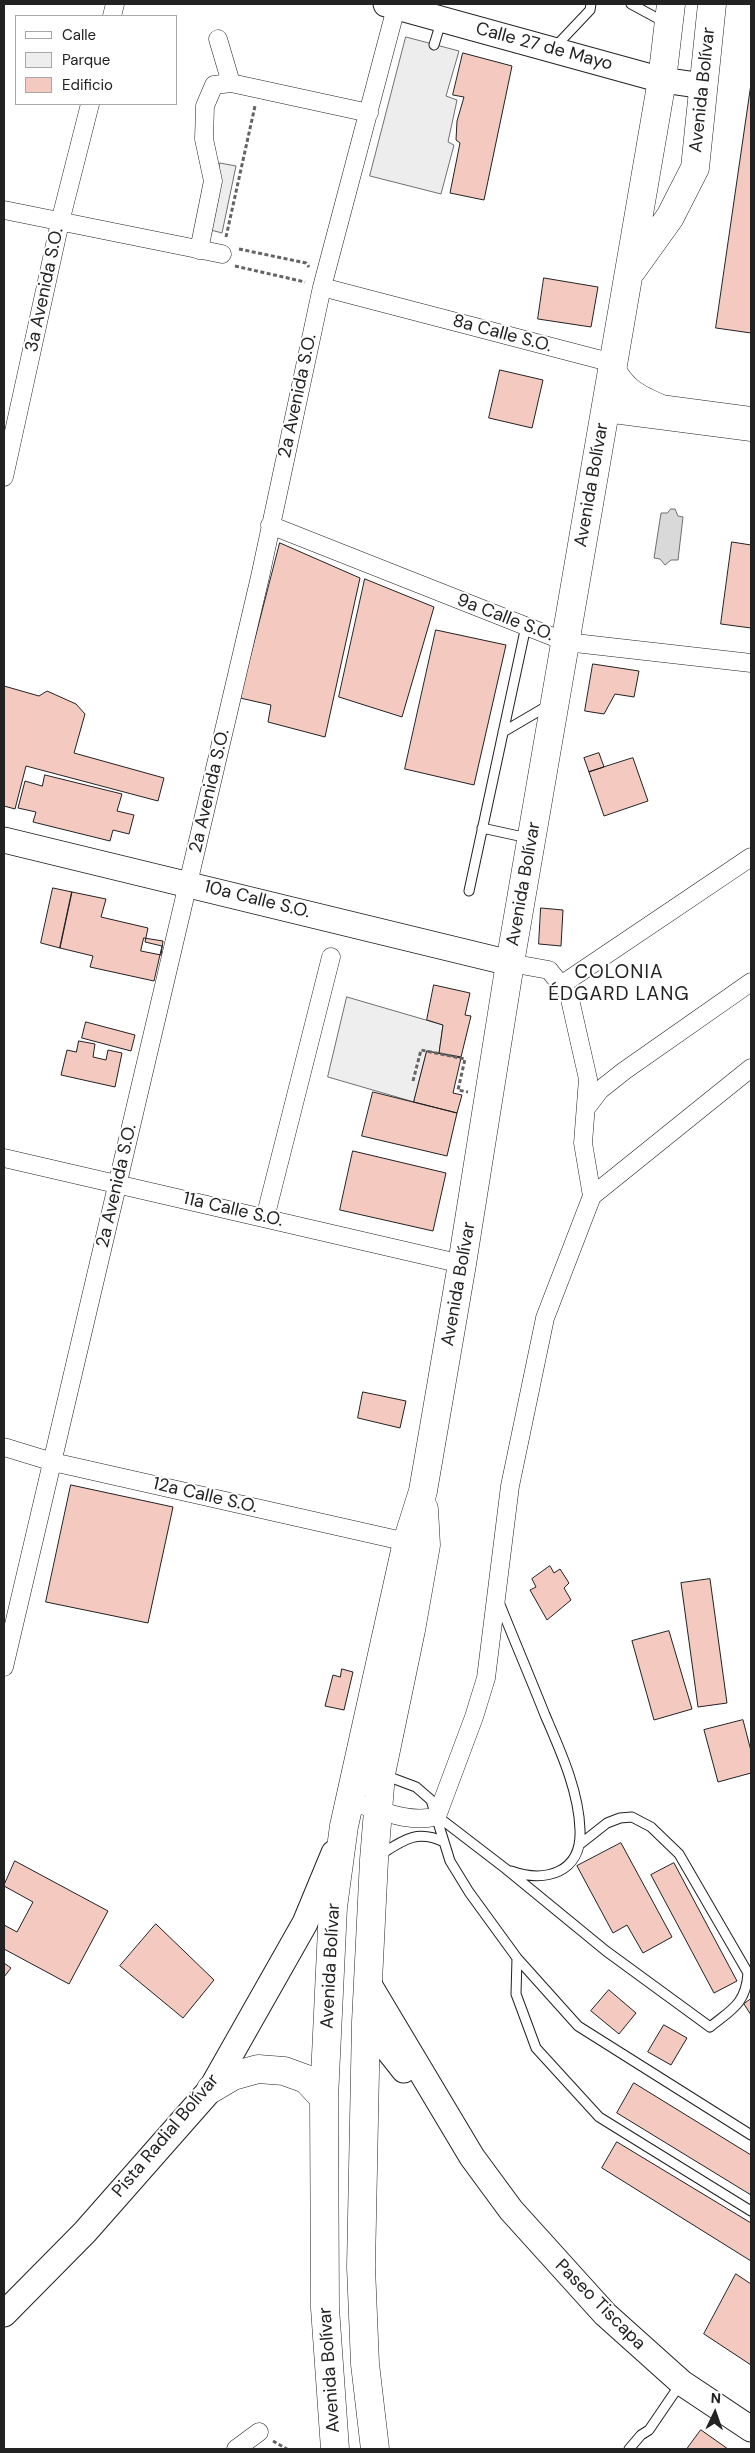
<!DOCTYPE html>
<meta charset="utf-8">
<style>
body{margin:0}
#map{position:relative;width:755px;height:2453px;overflow:hidden;background:#fff;font-family:"DM Sans",sans-serif}
canvas{display:block}
.frame{position:absolute;inset:0;border:5px solid #222;pointer-events:none}
.legend{position:absolute;left:15px;top:15px;width:162px;height:90px;box-sizing:border-box;background:#fff;border:1px solid #a7a7a7;margin:0;padding:6px 9px;list-style:none;font-size:15px;color:#222}
.legend li{display:flex;align-items:center;gap:10px;height:25px}
.legend b{width:25px;border:1px solid #a7a7a7}
.north{position:absolute;left:690px;top:2388px;width:50px;height:50px;-webkit-text-stroke:4px #fff;paint-order:stroke;rotate:3deg;font-size:14px;font-weight:700;line-height:20px;text-align:center;color:#222}
.north::after{content:'';display:block;margin:auto;width:18px;height:22px;background:#222;clip-path:polygon(50% 0,100% 100%,50% 72%,0 100%)}
</style>
<div id="map">
<canvas width="755" height="2453"></canvas>
<div class="frame"></div>
<ul class="legend">
<li><b style="height:6px;background:#fff"></b>Calle</li>
<li><b style="height:14px;background:#eee"></b>Parque</li>
<li><b style="height:14px;background:#f3c9c0"></b>Edificio</li>
</ul>
<div class="north">N</div>
</div>
<script>
const c = document.querySelector('canvas').getContext('2d');
c.lineJoin = 'round';
function paint(path, color) {
  c.fillStyle = color;
  c.fill(path, 'evenodd');
}
function trace(path, color, width, dash) {
  c.strokeStyle = color;
  c.lineWidth = width;
  c.lineCap = dash ? 'butt' : 'round';
  c.setLineDash(dash || []);
  c.stroke(path);
}
function drawText(font, color, halo, rows, align = 'center') {
  c.font = font + ' "DM Sans",sans-serif';
  c.lineWidth = 4;
  c.setLineDash([]);
  c.textBaseline = 'middle';
  c.strokeStyle = halo;
  c.fillStyle = color;
  for (const [text, x, y, turn = 0] of rows) {
    c.save();
    c.translate(x, y);
    c.rotate((+turn || 0) * Math.PI / 180);
    c.textAlign = isNaN(turn) ? turn : align;
    if (halo) c.strokeText(text, 0, 0);
    c.fillText(text, 0, 0);
    c.restore();
  }
}
const green = new Path2D(`
 M220 163 236 166 222 233 207 229Z
 M347 997 443 1025 439 1053 427 1051 414 1102 328 1077Z`);
const parking = new Path2D(`
 M406 37 459 51 446 96 457 100 448 142 454 145 441 194 370 176Z`);
const water = new Path2D(`
 M671 509H675L678 516 683 517 678 560H671L665 565 660 559 654 558 661 513H667Z`);
const building = new Path2D(`
 M463 53 512 66 484 200 450 193 460 143 456 140 457 121 464 97 453 95Z
 M751 84V333L716 328Z
 M544 278 598 287 591 327 538 319Z
 M500 370 543 380 532 428 489 418Z
 M732 542 751 545V628L721 624Z
 M280 543 360 578 325 737 268 722 271 705 240 698Z
 M365 579 434 607 402 717 339 697Z
 M436 630 506 645 474 785 405 769Z
 M593 664 639 671 634 697 615 694 604 714 585 711Z
 M4 686 39 696 47 691 76 704 85 714 74 753 164 778 158 801 26 766 15 809 4 806Z
 M599 753 604 767 589 772 584 758Z
 M633 758 648 801 604 816 589 772Z
 M45 775 122 794 117 811 134 815 129 834 113 830 110 841 33 822 36 812 18 808 25 781 42 786Z
 M53 888 72 892 60 948 41 943Z
 M72 892 106 899 101 917 148 928 145 942 162 946 154 981 90 967 93 956 60 948Z
 M541 908 563 910 561 946 539 944Z
 M144 938 163 941 161 955 141 951Z
 M434 985 470 993 465 1015 471 1016 461 1057 439 1053 443 1025 427 1020Z
 M86 1022 135 1035 131 1051 82 1038Z
 M79 1041 95 1044 93 1057 106 1060 108 1050 122 1053 115 1087 61 1075 67 1050 76 1052Z
 M427 1051 461 1058 453 1093 462 1095 457 1113 414 1102Z
 M373 1092 457 1113 447 1156 362 1136Z
 M353 1151 446 1173 433 1231 340 1210Z
 M363 1392 406 1401 400 1428 358 1418Z
 M71 1485 173 1507 148 1623 46 1602Z
 M550 1566 554 1573 560 1569 569 1583 564 1588 571 1600 547 1620 530 1590 536 1587 532 1579Z
 M710 1579 727 1703 698 1707 681 1583Z
 M669 1631 692 1709 654 1720 632 1641Z
 M342 1669 353 1672 344 1710 325 1706 333 1675 340 1677Z
 M743 1720 751 1751V1773L718 1782 704 1730Z
 M621 1843 672 1937 643 1953 627 1925 613 1933 577 1866Z
 M15 1861 108 1911 69 1984 4 1949V1925L17 1932 33 1902 4 1886Z
 M674 1863 737 1981 714 1993 651 1875Z
 M156 1924 214 1980 183 2018 120 1966Z
 M4 1963 11 1968 4 1977Z
 M609 1990 636 2013 619 2034 591 2011Z
 M751 1999V2015L744 2004Z
 M664 2025 687 2038 671 2065 648 2052Z
 M634 2083 751 2155V2195L617 2113Z
 M617 2142 751 2223V2261L602 2168Z
 M736 2274 751 2284V2365L704 2334Z
 M701 2430 728 2449H687Z`);
const path = new Path2D(`
 M226 237 255 106
 M239 249 306 263 309 267
 M235 266 305 282
 M413 1081 421 1050 465 1059 458 1090 468 1092
 M273 2441 287 2449`);
const lane = new Path2D(`
 M631 4 666 23
 M434 45 441 22
 M555 47 590 10 591 4
 M503 732 549 705
 M482 828 528 838
 M469 891 526 626
 M499 1602C514 1640 530 1677 545 1715 560 1750 579 1791 580 1830 582 1873 545 1883 511 1871
 M384 1775 416 1787 431 1800 450 1861 469 1892 517 1958 516 1994 536 2048 599 2117 751 2211
 M437 1816 506 1869 606 1951 710 2027C731 2010 746 2004 748 1973L679 1854 651 1827 632 1817 620 1818 607 1823 579 1845
 M380 1855C403 1840 417 1829 444 1842
 M517 1958 578 2026 751 2135
 M629 2449 641 2435 649 2430 681 2383`);
const street = new Path2D(`
 M112 16 115 4
 M218 39 231 83
 M4 210 222 254
 M199 250 213 181 204 139 205 106 214 85 231 83 369 113
 M322 287 613 363C628 390 639 394 667 406
 M608 397 751 416
 M605 413 751 432
 M4 477 60 222 90 104
 M270 525 566 642 751 663
 M561 985 751 857
 M587 1107 600 1090 624 1071 751 982
 M4 1158 462 1264
 M592 1196 751 1068
 M265 1218 331 957
 M4 1447 53 1462 407 1542
 M4 1667 260 577 322 287 397 4
 M349 1801C375 1808 410 1825 437 1816L474 1717 486 1678 510 1486 545 1318 592 1196 583 1143 588 1079 569 995 549 970 510 963
 M236 2449 259 2432`);
const secondary = new Path2D(`
 M386 4 662 80 704 86
 M4 840 510 963
 M368 1983 472 2157 511 2210 605 2314 682 2383 751 2429
 M366 2022 404 2070
 M4 2314 85 2232 211 2089 305 1923 334 1853`);
const highway = new Path2D(`
 M632 270 670 217 695 168 712 4
 M211 2089 233 2076 258 2069 284 2071 306 2079 324 2098
 M335 2449 325 2308 324 2098 333 1907 344 1826 407 1542 423 1491 462 1264 510 963 662 80 671 4
 M375 2449 365 2364 361 2267 366 2022 374 1860 381 1774 411 1630 426 1545 424 1509`);
const streetNames = [
 ["Calle 27 de Mayo",544,47,15],
 ["Avenida Bolívar",703,90,-84],
 ["3a Avenida S.O.",45,290,-78],
 ["8a Calle S.O.",502,334,15],
 ["2a Avenida S.O.",298,396,-78],
 ["Avenida Bolívar",592,485,-80],
 ["9a Calle S.O.",505,618,21],
 ["2a Avenida S.O.",210,791,-77],
 ["Avenida Bolívar",524,884,-80],
 ["10a Calle S.O.",257,900,14],
 ["2a Avenida S.O.",117,1186,-77],
 ["11a Calle S.O.",233,1210,13],
 ["Avenida Bolívar",459,1284,-80],
 ["12a Calle S.O.",205,1496,13],
 ["Avenida Bolívar",331,1966,-87],
 ["Pista Radial Bolívar",166,2136,-50],
 ["Paseo Tiscapa",600,2305,45],
 ["Avenida Bolívar",330,2370,-94]
];
const neighbourhoodNames = [
 ["COLONIA",619,973],
 ["ÉDGARD LANG",619,995]
];
paint(green, '#eee');
trace(green, '#6f6f6f', 1);
paint(parking, '#ededed');
trace(parking, '#6f6f6f', 1);
paint(water, '#d9d9d9');
trace(water, '#6f6f6f', 1);
paint(building, '#f3c9c0');
trace(building, '#222', 1);
trace(lane, '#222', 11);
trace(street, '#222', 19);
trace(secondary, '#222', 27);
trace(highway, '#222', 29);
trace(path, '#646464', 3, [4, 2.5]);
trace(lane, '#fff', 9);
trace(street, '#fff', 18);
trace(secondary, '#fff', 25);
trace(highway, '#fff', 28);
drawText('18px', '#222', '#fff', streetNames);
c.letterSpacing = '1px';
drawText('19px', '#222', '#fff', neighbourhoodNames);
c.letterSpacing = '0px';
</script>
